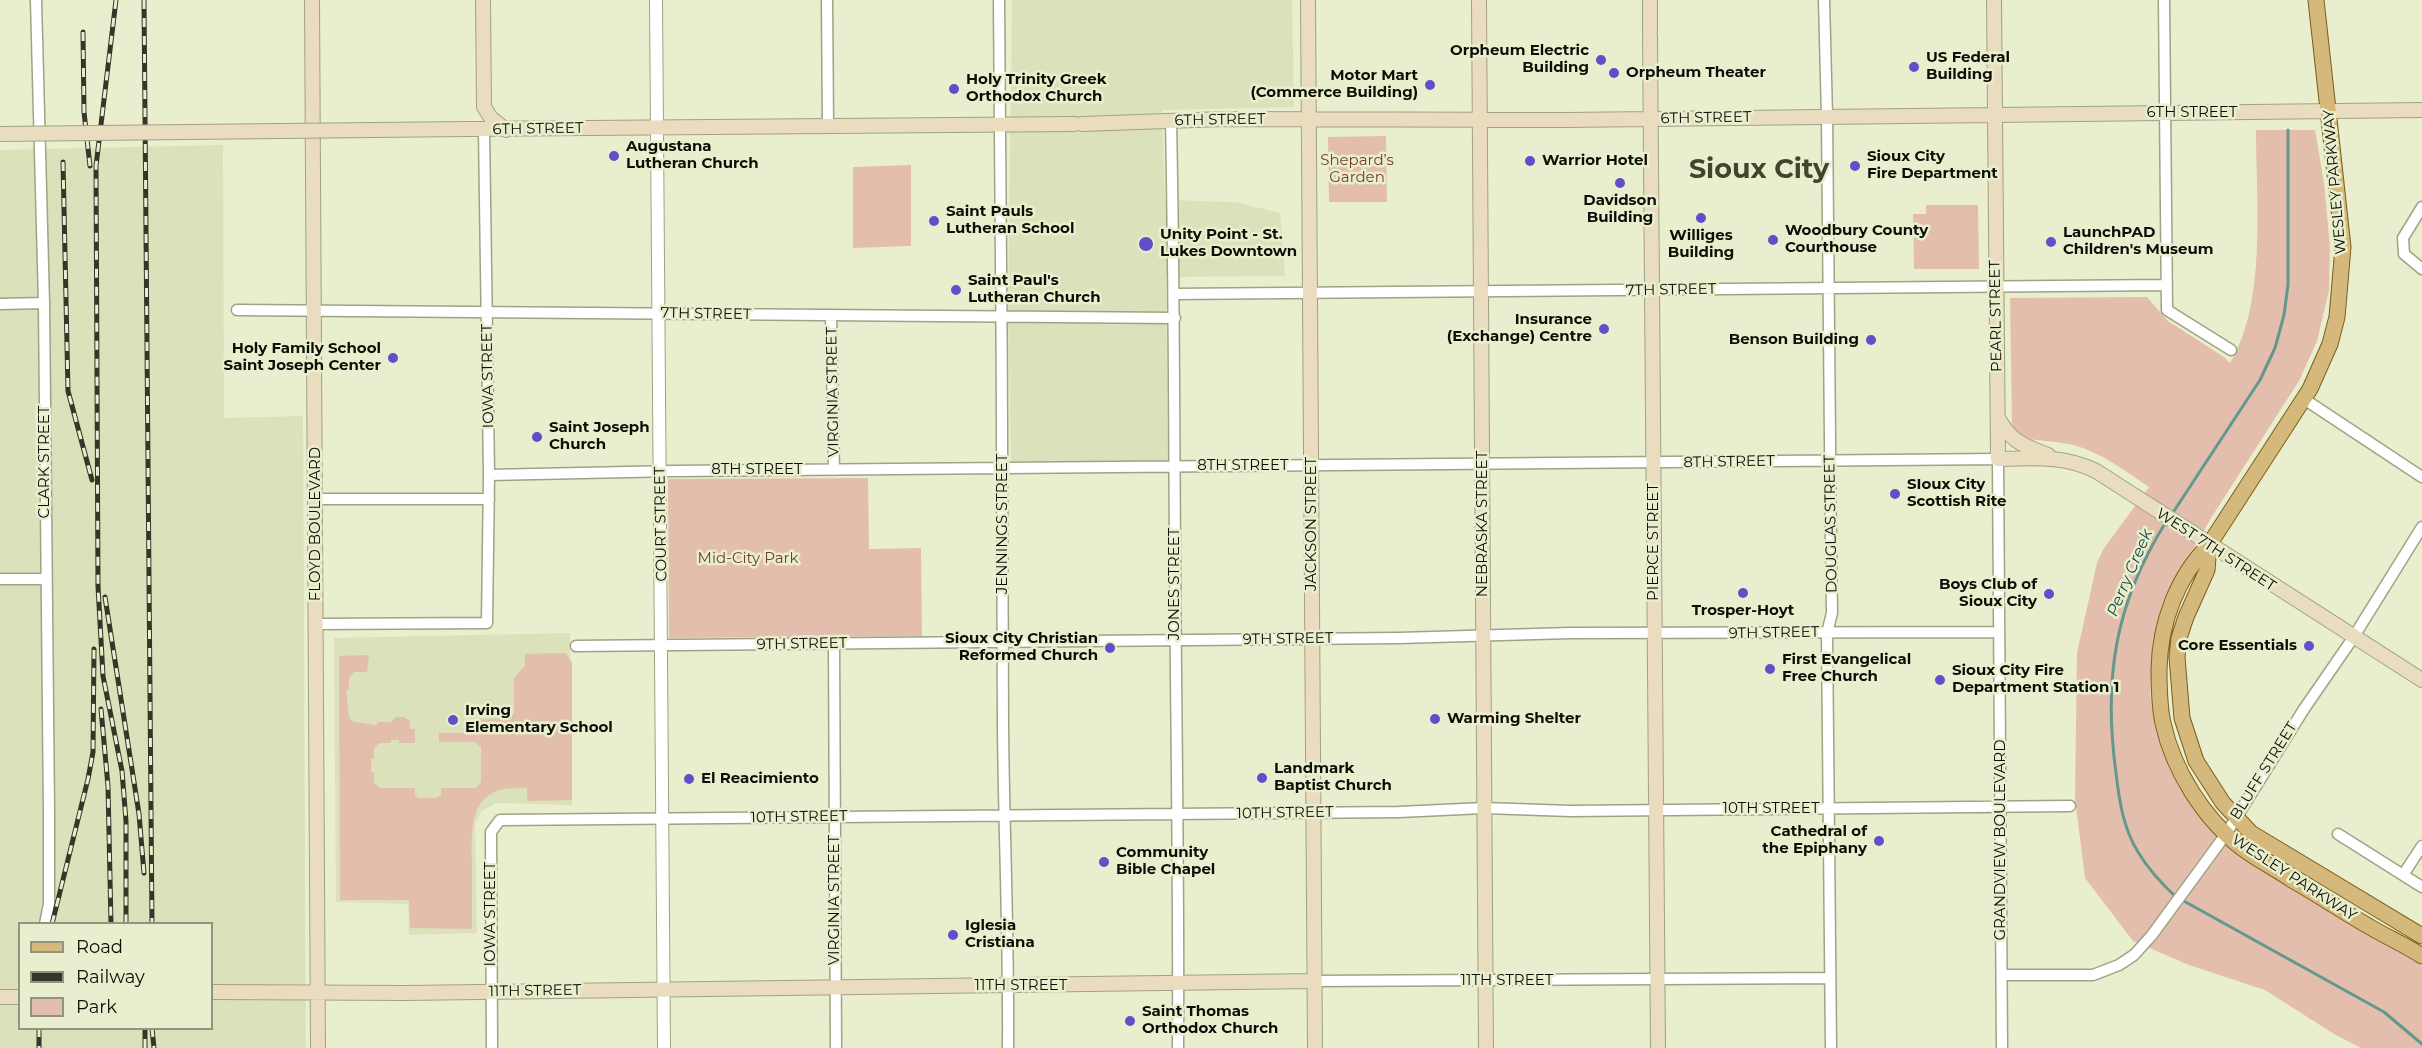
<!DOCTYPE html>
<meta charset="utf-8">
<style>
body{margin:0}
#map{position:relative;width:2422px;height:1048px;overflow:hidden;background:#e9efce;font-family:Montserrat,sans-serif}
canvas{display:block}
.legend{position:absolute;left:18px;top:922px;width:195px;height:108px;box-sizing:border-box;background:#e9efce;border:2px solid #91957e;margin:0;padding:8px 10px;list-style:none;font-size:18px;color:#0d0e05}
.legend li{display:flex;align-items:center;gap:12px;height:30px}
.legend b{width:30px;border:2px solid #91957e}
</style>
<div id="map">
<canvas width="2422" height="1048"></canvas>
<ul class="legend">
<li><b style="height:8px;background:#d5b87c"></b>Road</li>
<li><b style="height:8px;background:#353629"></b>Railway</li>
<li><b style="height:16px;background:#e3beac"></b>Park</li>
</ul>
</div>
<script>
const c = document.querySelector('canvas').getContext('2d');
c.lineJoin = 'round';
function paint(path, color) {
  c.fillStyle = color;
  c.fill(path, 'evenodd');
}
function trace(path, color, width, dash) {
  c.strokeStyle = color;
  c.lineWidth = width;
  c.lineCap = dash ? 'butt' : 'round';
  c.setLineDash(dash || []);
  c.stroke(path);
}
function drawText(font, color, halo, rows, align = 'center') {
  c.font = font + ' Montserrat,sans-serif';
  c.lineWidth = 5;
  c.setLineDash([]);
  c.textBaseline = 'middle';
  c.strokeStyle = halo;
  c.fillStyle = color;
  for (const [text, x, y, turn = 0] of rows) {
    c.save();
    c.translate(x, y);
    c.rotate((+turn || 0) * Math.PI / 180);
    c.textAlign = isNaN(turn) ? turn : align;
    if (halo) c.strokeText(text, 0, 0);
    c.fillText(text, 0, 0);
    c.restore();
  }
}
const built = new Path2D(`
 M1012 0H1292L1294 107 1162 110 1165 200 1235 202 1280 213 1285 276 1166 277 1168 461H1011L1008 308Z
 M223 145 224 418 303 416 306 1048H0V150ZM20 924H212V1028H20Z
 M570 633 572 805 496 803 481 812 475 825 477 933 409 935 408 904 336 902 334 638Z`);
const green = new Path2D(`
 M2256 130H2315L2324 183 2330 246 2329 290 2317 341 2299 381 2211 518 2168 593 2154 638 2150 693 2155 725 2168 761 2187 799 2238 852 2422 966V1048H2361L2334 1034 2265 990 2189 965 2133 941 2085 878 2075 799 2077 653 2097 563 2104 548 2149 487C2125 471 2102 453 2074 445 2057 441 2039 441 2021 438L2012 424 2010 298 2147 297 2168 321 2224 357 2230 363C2267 303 2256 200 2256 130Z
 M1386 136 1387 202H1329L1328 137Z
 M911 165V246L853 248V167Z
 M1926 205H1978L1979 269H1914L1913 214H1926Z
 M868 478 869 549 921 548 922 636 669 638 668 479Z
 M566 653 572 663V800L527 801V788C472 784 471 818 472 863 472 885 472 907 472 929L410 928 409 900H340L339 656 369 655 367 672H354L349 677V690H346L349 718 354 722 377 725 378 722H391L396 717H404L410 721V729H415V743H399V740H391V743H379L374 748V758L371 759V772H374V783L380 788H415V795L418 798H436L441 795V788H476L481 782V747L475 742H439V733H473V724H478V719L509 718 514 713V678L525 666V654Z`);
const stream = new Path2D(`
 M2172 514 2260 380 2275 348 2284 315 2288 285V130
 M2166 522C2115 603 2103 679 2116 773 2119 799 2123 828 2138 852 2147 867 2163 885 2176 897
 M2182 900 2384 1012 2422 1044`);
const minor = new Path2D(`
 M36 0 44 303 49 813V904L45 924
 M827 0 828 126
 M999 0C1002 242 1002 485 1003 727 1004 834 1009 941 1008 1048
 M1824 0 1827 116 1831 547 1832 613 1827 633 1831 1048
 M2164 0 2167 310 2231 350
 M1171 121C1174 265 1174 410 1175 554 1176 719 1179 883 1178 1048
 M2422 207 2403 238 2404 254 2422 269
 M1175 294 2167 285
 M0 304 44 303
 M237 310 1175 318
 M831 315 834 470
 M2304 399 2422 477
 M489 475 674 471 1998 459 2002 1048
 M315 499H489
 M0 579H46
 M316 624 487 623 489 475 484 130
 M834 644 836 1048
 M576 646 1399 638 1570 633 1999 632
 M2338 834 2422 887
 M2403 875 2422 846
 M2002 975H2093L2119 965 2134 955 2152 935 2226 834 2304 709 2353 638 2422 527
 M1315 981 1830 978
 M492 1048 491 832 500 820 1399 812 1484 808 1571 811 2070 806`);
const tertiary = new Path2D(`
 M656 0 664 1048`);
const secondary = new Path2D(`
 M312 0 318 1048
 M483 0 484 107 491 118 506 130
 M1308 0 1315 1048
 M1479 0 1486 1048
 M1650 0V31
 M1994 0 1998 459C2032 458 2064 455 2096 471L2422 680
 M1650 35 1658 1048
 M1082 124 1224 119 1566 120 2422 110
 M467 129 1075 124
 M1998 418C2012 443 2023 445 2048 455
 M212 992 405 993 1315 981
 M0 997H20`);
const primary = new Path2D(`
 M2316 0 2343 247 2337 317 2330 344 2310 389 2209 545C2177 577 2160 623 2159 669 2159 687 2159 705 2163 723 2173 770 2204 819 2242 848 2258 860 2276 869 2292 880 2318 895 2344 912 2370 927 2387 937 2405 945 2422 956
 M2209 545 2207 570 2186 617 2179 638 2177 657 2182 718 2196 761 2223 803 2251 833 2422 936`);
const rail = new Path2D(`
 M116 0 96 166 98 586 103 676 122 771 126 821V924
 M144 0 152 924
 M83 32 84 112 90 166
 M63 162 68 391 92 480
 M105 597 139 814 144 873
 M101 709 108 786 111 924
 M52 924 88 779 93 752 94 649
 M39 1028V1048
 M152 1028 154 1048
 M145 1048V1028`);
const secondaryBridge = new Path2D(`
 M0 134 467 129`);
const markers = [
 [1601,60,6,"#5f4fc8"],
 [1914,67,6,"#5f4fc8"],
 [1614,73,6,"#5f4fc8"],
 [1430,85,6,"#5f4fc8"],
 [954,89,6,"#5f4fc8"],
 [614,156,6,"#5f4fc8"],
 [1530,161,6,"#5f4fc8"],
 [1855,166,6,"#5f4fc8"],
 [1620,183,6,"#5f4fc8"],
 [1701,218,6,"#5f4fc8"],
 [934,221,6,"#5f4fc8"],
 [1773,240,6,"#5f4fc8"],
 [2051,242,6,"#5f4fc8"],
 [1146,244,8,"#5f4fc8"],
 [956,290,6,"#5f4fc8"],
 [1604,329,6,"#5f4fc8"],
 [1871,340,6,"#5f4fc8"],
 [393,358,6,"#5f4fc8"],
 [537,437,6,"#5f4fc8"],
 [1895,494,6,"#5f4fc8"],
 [1743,593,6,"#5f4fc8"],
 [2049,594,6,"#5f4fc8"],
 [2309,646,6,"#5f4fc8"],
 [1110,648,6,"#5f4fc8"],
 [1770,669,6,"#5f4fc8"],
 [1940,680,6,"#5f4fc8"],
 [1435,719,6,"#5f4fc8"],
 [453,720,6,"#5f4fc8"],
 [1262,778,6,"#5f4fc8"],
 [689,779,6,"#5f4fc8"],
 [1879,841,6,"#5f4fc8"],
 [1104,862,6,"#5f4fc8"],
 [953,935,6,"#5f4fc8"],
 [1130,1021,6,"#5f4fc8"]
];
const poiNames = [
 ["Orpheum Electric",1589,51,"right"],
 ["Building",1589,68,"right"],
 ["US Federal",1926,58],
 ["Building",1926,75],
 ["Orpheum Theater",1626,73],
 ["Motor Mart",1418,76,"right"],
 ["(Commerce Building)",1418,93,"right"],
 ["Holy Trinity Greek",966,80],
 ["Orthodox Church",966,97],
 ["Augustana",626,147],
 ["Lutheran Church",626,164],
 ["Sioux City",1867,157],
 ["Fire Department",1867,174],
 ["Warrior Hotel",1542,161],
 ["Davidson",1620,201,"center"],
 ["Building",1620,218,"center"],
 ["Saint Pauls",946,212],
 ["Lutheran School",946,229],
 ["Woodbury County",1785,231],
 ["Courthouse",1785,248],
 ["LaunchPAD",2063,233],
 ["Children's Museum",2063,250],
 ["Unity Point - St.",1160,235],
 ["Lukes Downtown",1160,252],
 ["Williges",1701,236,"center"],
 ["Building",1701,253,"center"],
 ["Saint Paul's",968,281],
 ["Lutheran Church",968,298],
 ["Insurance",1592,320,"right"],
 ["(Exchange) Centre",1592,337,"right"],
 ["Benson Building",1859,340,"right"],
 ["Holy Family School",381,349,"right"],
 ["Saint Joseph Center",381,366,"right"],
 ["Saint Joseph",549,428],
 ["Church",549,445],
 ["SIoux City",1907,485],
 ["Scottish Rite",1907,502],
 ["Boys Club of",2037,585,"right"],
 ["Sioux City",2037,602,"right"],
 ["Trosper-Hoyt",1743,611,"center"],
 ["Sioux City Christian",1098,639,"right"],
 ["Reformed Church",1098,656,"right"],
 ["Core Essentials",2297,646,"right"],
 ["First Evangelical",1782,660],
 ["Free Church",1782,677],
 ["Sioux City Fire",1952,671],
 ["Department Station 1",1952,688],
 ["Irving",465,711],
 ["Elementary School",465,728],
 ["Warming Shelter",1447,719],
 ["Landmark",1274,769],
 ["Baptist Church",1274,786],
 ["El Reacimiento",701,779],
 ["Cathedral of",1867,832,"right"],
 ["the Epiphany",1867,849,"right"],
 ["Community",1116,853],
 ["Bible Chapel",1116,870],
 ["Iglesia",965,926],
 ["Cristiana",965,943],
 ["Saint Thomas",1142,1012],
 ["Orthodox Church",1142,1029]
];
const streetNames = [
 ["6TH STREET",2192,113],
 ["6TH STREET",1706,118,-1],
 ["6TH STREET",1220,120,-1],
 ["6TH STREET",538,129,-1],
 ["WESLEY PARKWAY",2335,182,-95],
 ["7TH STREET",1671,290,-1],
 ["7TH STREET",706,314,1],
 ["PEARL STREET",1996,316,-91],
 ["IOWA STREET",488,376,-91],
 ["VIRGINIA STREET",833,392,-91],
 ["CLARK STREET",45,462,-90],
 ["8TH STREET",1729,462,-1],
 ["8TH STREET",1243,466],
 ["8TH STREET",757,470],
 ["FLOYD BOULEVARD",316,524,-90],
 ["COURT STREET",661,524,-91],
 ["JENNINGS STREET",1003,524,-90],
 ["JACKSON STREET",1312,524,-90],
 ["NEBRASKA STREET",1483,524,-90],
 ["DOUGLAS STREET",1831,524,-91],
 ["PIERCE STREET",1654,542,-90],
 ["WEST 7TH STREET",2216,550,33],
 ["JONES STREET",1175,584,-90],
 ["9TH STREET",1774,633,-1],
 ["9TH STREET",1288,639,-1],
 ["9TH STREET",802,644,-1],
 ["BLUFF STREET",2264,771,-58],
 ["10TH STREET",1771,809],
 ["10TH STREET",1285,813,-1],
 ["10TH STREET",799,817,-1],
 ["GRANDVIEW BOULEVARD",2001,840,-90],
 ["WESLEY PARKWAY",2294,878,33],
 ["VIRGINIA STREET",835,900,-90],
 ["IOWA STREET",491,914,-90],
 ["11TH STREET",1507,981],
 ["11TH STREET",1021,986],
 ["11TH STREET",535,991,-1]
];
const parkNames = [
 ["Shepard’s",1357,161],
 ["Garden",1357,178],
 ["Mid-City Park",748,559]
];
const waterNames = [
 ["Perry Creek",2130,573,-67]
];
const townNames = [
 ["Sioux City",1759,170]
];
paint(built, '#dbe1ba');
paint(green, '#e3beac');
trace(stream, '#63988f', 3);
trace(minor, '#9ea385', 13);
trace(tertiary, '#9ea385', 14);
trace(secondary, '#9ea385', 16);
trace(primary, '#7d5e1a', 17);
trace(minor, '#fff', 10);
trace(tertiary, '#fff', 12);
trace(secondary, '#eadcbe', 14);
trace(primary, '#d5b87c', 15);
trace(rail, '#353629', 5);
trace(rail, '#e9efce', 3, [9]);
trace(secondaryBridge, '#9ea385', 16, []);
trace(secondaryBridge, '#eadcbe', 14);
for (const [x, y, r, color] of markers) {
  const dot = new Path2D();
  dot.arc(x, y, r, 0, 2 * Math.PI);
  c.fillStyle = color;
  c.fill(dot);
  trace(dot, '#e9efce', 2);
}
drawText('bold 15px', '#0d0e05', '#e9efce', poiNames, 'left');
drawText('15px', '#0d0e05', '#e9efce', streetNames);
drawText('15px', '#773f22', '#e9efce', parkNames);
drawText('italic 16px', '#1a4942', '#e9efce', waterNames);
drawText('bold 27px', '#42452b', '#e9efce', townNames);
</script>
